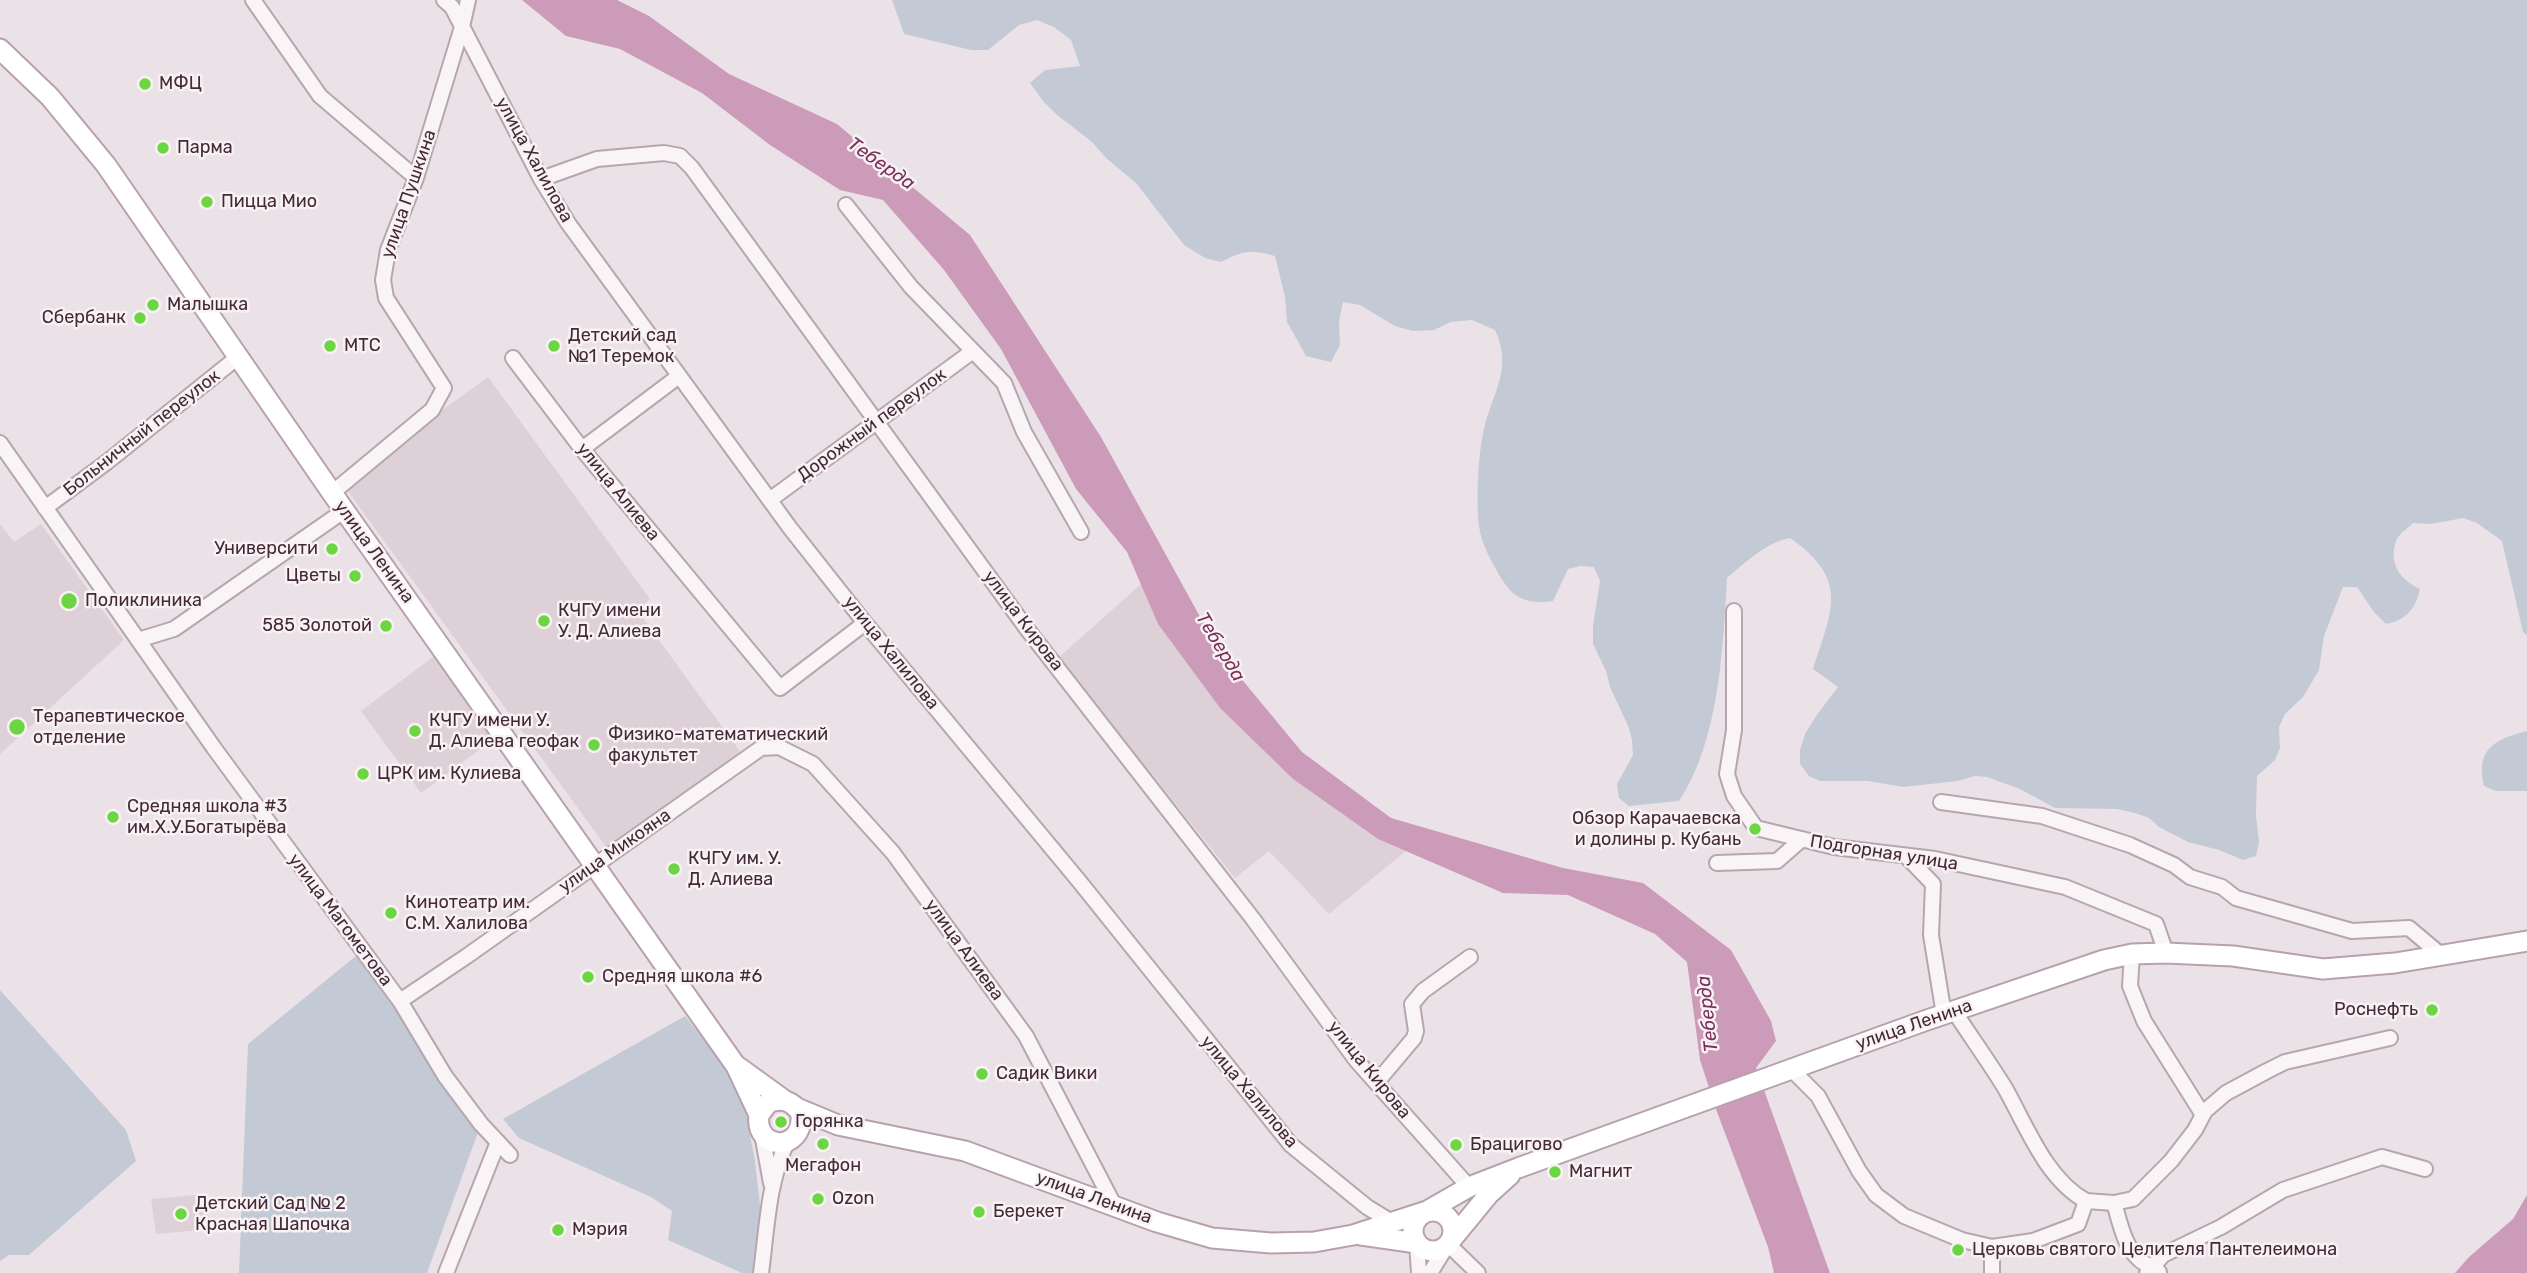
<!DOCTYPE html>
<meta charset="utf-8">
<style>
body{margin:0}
canvas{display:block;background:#ebe2e7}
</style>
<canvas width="2527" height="1273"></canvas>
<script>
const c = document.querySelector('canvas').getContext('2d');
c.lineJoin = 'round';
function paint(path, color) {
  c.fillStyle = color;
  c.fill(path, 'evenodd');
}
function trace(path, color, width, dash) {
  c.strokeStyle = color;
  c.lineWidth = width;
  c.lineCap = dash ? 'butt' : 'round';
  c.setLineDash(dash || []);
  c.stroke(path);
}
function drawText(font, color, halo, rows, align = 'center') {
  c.font = font + ' Rubik,sans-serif';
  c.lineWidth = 5;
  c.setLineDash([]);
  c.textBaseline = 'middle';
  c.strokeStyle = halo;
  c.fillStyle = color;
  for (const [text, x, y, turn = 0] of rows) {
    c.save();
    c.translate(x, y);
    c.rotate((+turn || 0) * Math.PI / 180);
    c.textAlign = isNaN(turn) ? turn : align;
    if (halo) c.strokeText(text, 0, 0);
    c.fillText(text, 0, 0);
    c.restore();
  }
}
const built = new Path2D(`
 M488 377 650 599 637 610 742 754 609 851 342 483Z
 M0 524 14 542 41 524 124 640 0 754Z
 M1141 584 1158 624 1220 708 1293 779 1378 839 1406 851 1329 914 1269 851 1235 878 1058 658Z
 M437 654 498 736 421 793 361 711Z
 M206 1194 210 1229 156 1234 151 1199Z`);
const green = new Path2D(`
 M892 0H2527V635L2523 632 2502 541 2477 523 2463 518 2431 524 2413 523C2408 528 2400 533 2397 539 2387 562 2400 580 2420 589 2416 609 2406 620 2386 624L2374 612 2357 587H2343L2324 636 2319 670 2303 697 2285 714 2279 727 2280 748 2275 760 2257 776 2256 816 2259 842 2256 856 2243 860 2219 850 2188 842 2159 827 2149 818 2135 813 2117 809 2055 808 2020 789 1987 777 1975 776 1958 781 1903 787 1868 781H1820L1809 776 1800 764V750L1805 734 1816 716 1838 687 1813 669C1832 610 1850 580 1790 538 1765 543 1746 562 1727 578 1723 648 1719 742 1679 801L1629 806 1619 798 1617 784 1633 755 1632 740 1629 728 1610 687 1606 671 1593 644V626L1600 581 1594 567 1580 566 1568 569 1553 601C1524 605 1511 597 1497 571 1489 558 1481 541 1479 526 1476 502 1478 452 1484 429 1493 391 1513 369 1495 330L1472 320 1451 322 1434 330 1413 331 1395 326 1360 305 1343 302 1339 321 1340 345 1331 362 1306 356 1287 322 1285 297 1275 256C1251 249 1243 250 1221 262L1205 258 1184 245 1136 183 1106 158 1092 142 1056 114 1043 101 1030 83 1045 70 1080 66 1071 40 1054 27 1037 20 1019 25 988 50H971L904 34Z
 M2527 731V791H2496L2484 786C2475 749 2495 739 2527 731Z
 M362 951 481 1124 427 1273H239L248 1044Z
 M0 990 126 1130 136 1161 29 1255H9L0 1261Z
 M685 1016 732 1075 745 1108 755 1161 762 1223 755 1273H742L668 1240 672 1211 651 1197 519 1138 503 1119Z`);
const water = new Path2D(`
 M522 0H617L649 16 729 74 837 124 970 235 1101 437 1220 653 1302 752 1391 818 1563 868 1643 883 1731 950 1771 1021 1776 1041 1756 1068 1830 1273H1774L1768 1247 1717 1112 1700 1060 1687 962 1655 934 1568 895 1503 893 1378 839 1293 779 1220 708 1158 624 1127 552 1076 489 1001 349 944 270 883 200 840 190 770 145 702 93 620 49 566 36Z
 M2527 1195V1273H2455L2469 1257 2513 1219Z`);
const minor = new Path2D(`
 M253 0 320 96 416 178
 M444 0 452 7 541 179 568 223 790 528 865 623 1079 881 1291 1145 1367 1207 1390 1221
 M541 179 597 159 664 153 680 156 692 168 1027 629 1253 919 1356 1060 1469 1187
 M846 205 911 287 1004 383 1024 432 1081 532
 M513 358 582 449 780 688 865 623
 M0 443 214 748 400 1001 445 1076 481 1124 510 1155
 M582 449 679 376
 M332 493 432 410 444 388 386 298 383 280 388 250 416 178 462 27 468 0
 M771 499 973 351
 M45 508 107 462 238 357
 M1734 611V730L1727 774 1734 796 1756 828 1834 847 1935 859 2065 887 2156 924 2166 953
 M138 640 174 629 345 510
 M1941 802 2042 816 2130 845 2174 865 2190 877 2222 887 2236 898 2352 931 2409 928 2441 955
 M1906 856 1933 884 1931 935 1944 1015
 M1717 863 1777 861 1802 839
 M2132 954 2130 986 2144 1021 2203 1115
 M400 1001 467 956 761 748 779 747 813 764 893 853 1026 1036 1114 1205
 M1954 1011C1971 1037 1989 1062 2005 1088 2027 1127 2046 1179 2086 1201
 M1791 1069 1818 1096 1859 1171 1876 1195 1904 1216 1962 1240 1992 1247 2033 1241 2078 1224 2086 1201 2114 1203 2133 1199 2171 1161 2195 1130 2205 1111 2226 1093 2267 1071 2285 1062 2390 1038
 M1377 1082 1414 1038 1416 1031 1412 1004 1423 991 1470 957
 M762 1134 771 1183
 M2114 1203C2120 1222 2124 1247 2140 1260 2145 1265 2153 1266 2159 1272
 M1417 1243 1419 1273
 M1992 1247V1273
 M446 1273 498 1142
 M761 1273C767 1228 768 1183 787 1142
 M1430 1273 1448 1244 1478 1273
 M2147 1273 2163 1255 2221 1227 2283 1190 2382 1157 2425 1169`);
const major = new Path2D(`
 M0 49 50 97 106 165 332 493 736 1066 759 1115C754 1151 804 1153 801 1114 793 1101 782 1097 768 1103L759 1115
 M737 1066 784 1100
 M797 1108 838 1125 965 1151 1157 1222 1212 1238 1271 1243 1314 1242 1353 1235 1427 1211 1469 1187 1518 1168 1927 1020 2104 960 2132 954 2166 953 2233 956 2323 969 2395 963 2527 941
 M1413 1231a20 20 0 1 1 40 0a20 20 0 1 1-40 0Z
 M1361 1235 1417 1243
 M1448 1244 1489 1194 1510 1175`);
const markers = [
 [145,84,7,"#6bd641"],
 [163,148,7,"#6bd641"],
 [207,202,7,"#6bd641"],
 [153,305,7,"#6bd641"],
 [140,318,7,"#6bd641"],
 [330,346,7,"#6bd641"],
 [554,346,7,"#6bd641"],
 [332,549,7,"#6bd641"],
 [355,576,7,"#6bd641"],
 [69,601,9,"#6bd641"],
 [544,621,7,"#6bd641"],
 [386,626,7,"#6bd641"],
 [17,727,9,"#6bd641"],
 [415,731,7,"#6bd641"],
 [594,745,7,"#6bd641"],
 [363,774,7,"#6bd641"],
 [113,817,7,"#6bd641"],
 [1755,829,7,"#6bd641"],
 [674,869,7,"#6bd641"],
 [391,913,7,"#6bd641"],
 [588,977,7,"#6bd641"],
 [2432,1010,7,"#6bd641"],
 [982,1074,7,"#6bd641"],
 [781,1122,7,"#6bd641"],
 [823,1144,7,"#6bd641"],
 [1456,1145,7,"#6bd641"],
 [1555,1172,7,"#6bd641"],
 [818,1199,7,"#6bd641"],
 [979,1212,7,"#6bd641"],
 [181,1214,7,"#6bd641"],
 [558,1230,7,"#6bd641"],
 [1958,1250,7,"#6bd641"]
];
const poiNames = [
 ["МФЦ",159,84],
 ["Парма",177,148],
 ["Пицца Мио",221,202],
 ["Малышка",167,305],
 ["Сбербанк",126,318,"right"],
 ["Детский сад",568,336],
 ["№1 Теремок",568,357],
 ["МТС",344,346],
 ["Университи",318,549,"right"],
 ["Цветы",341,576,"right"],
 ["Поликлиника",85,601],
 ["КЧГУ имени",558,611],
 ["У. Д. Алиева",558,632],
 ["585 Золотой",372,626,"right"],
 ["Терапевтическое",33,717],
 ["отделение",33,738],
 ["КЧГУ имени У.",429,721],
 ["Д. Алиева геофак",429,742],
 ["Физико-математический",608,735],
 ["факультет",608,756],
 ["ЦРК им. Кулиева",377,774],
 ["Средняя школа #3",127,807],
 ["им.Х.У.Богатырёва",127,828],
 ["Обзор Карачаевска",1741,819,"right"],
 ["и долины р. Кубань",1741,840,"right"],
 ["КЧГУ им. У.",688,859],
 ["Д. Алиева",688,880],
 ["Кинотеатр им.",405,903],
 ["С.М. Халилова",405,924],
 ["Средняя школа #6",602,977],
 ["Роснефть",2418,1010,"right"],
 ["Садик Вики",996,1074],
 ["Горянка",795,1122],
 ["Брацигово",1470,1145],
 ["Мегафон",823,1166,"center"],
 ["Магнит",1569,1172],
 ["Ozon",832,1199],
 ["Детский Сад № 2",195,1204],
 ["Красная Шапочка",195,1225],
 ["Берекет",993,1212],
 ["Мэрия",572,1230],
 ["Церковь святого Целителя Пантелеимона",1972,1250]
];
const streetNames = [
 ["улица Халилова",534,160,61],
 ["улица Пушкина",409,194,-71],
 ["Дорожный переулок",872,425,-36],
 ["Больничный переулок",142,433,-38],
 ["улица Алиева",618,492,51],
 ["улица Ленина",374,552,54],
 ["улица Кирова",1023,621,53],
 ["улица Халилова",891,653,51],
 ["улица Микояна",615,851,-35],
 ["Подгорная улица",1884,853,9],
 ["улица Магометова",340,920,53],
 ["улица Алиева",964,950,54],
 ["улица Ленина",1914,1025,-19],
 ["улица Кирова",1369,1070,51],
 ["улица Халилова",1249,1092,50],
 ["улица Ленина",1094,1198,20]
];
const waterNames = [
 ["Теберда",881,164,35],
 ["Теберда",1220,647,59],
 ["Теберда",1708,1014,-96]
];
paint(built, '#ddd0d6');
paint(green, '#c3cad6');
paint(water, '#cd9bba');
trace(minor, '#b6a7ae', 18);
trace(major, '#b8a1ad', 23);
trace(minor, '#f9f5f7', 14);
trace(major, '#fff', 19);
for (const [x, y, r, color] of markers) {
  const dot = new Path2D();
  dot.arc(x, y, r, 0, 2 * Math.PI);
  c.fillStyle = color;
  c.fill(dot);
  trace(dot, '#f8f2f5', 2.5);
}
drawText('18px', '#442936', '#f8f2f5', poiNames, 'left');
drawText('18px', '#442936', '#f8f2f5', streetNames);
drawText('italic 19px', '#7b305b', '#f8f2f5', waterNames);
</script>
